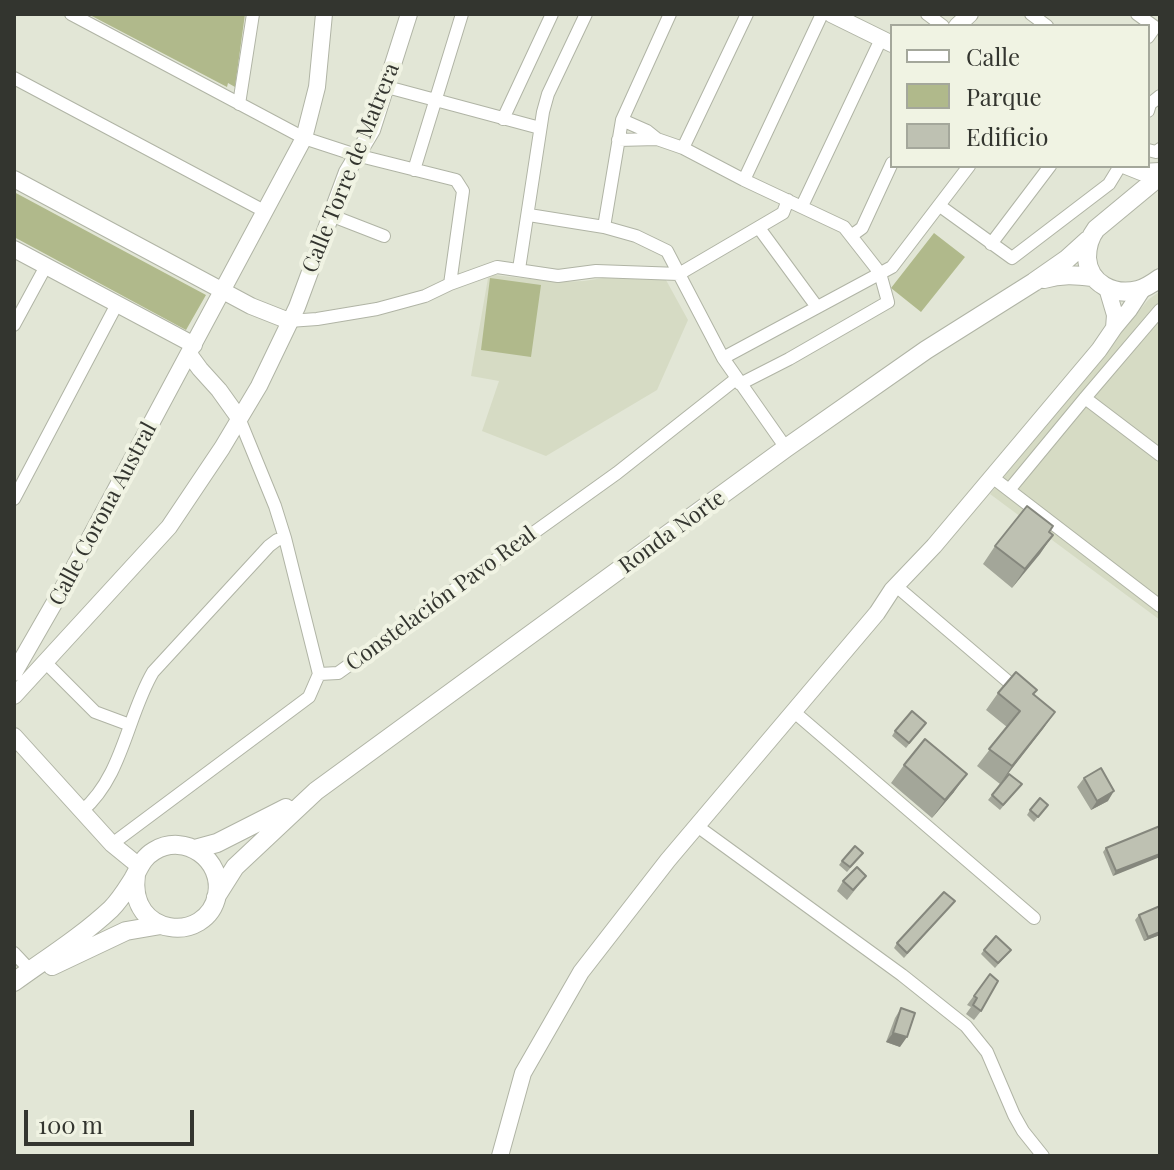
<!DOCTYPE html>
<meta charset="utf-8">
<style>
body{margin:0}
#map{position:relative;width:1174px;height:1170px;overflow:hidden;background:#e2e6d6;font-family:"Playfair Display",serif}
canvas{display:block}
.frame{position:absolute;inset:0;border:16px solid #33352f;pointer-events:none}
.legend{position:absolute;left:890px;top:24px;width:260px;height:144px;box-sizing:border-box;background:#f0f3e3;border:2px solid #a4a79b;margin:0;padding:10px 14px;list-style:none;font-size:24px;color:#33352f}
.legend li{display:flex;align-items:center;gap:16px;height:40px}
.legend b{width:40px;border:2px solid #a4a79b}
.scale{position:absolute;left:24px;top:1110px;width:170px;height:36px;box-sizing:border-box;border:4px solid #33352f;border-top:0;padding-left:10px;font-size:24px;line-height:28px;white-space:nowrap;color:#33352f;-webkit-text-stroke:6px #f0f3e3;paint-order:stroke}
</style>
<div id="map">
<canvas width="1174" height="1170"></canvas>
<div class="frame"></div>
<ul class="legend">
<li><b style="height:10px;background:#fff"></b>Calle</li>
<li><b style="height:22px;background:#b0b98b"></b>Parque</li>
<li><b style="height:22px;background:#bec1b2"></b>Edificio</li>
</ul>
<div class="scale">100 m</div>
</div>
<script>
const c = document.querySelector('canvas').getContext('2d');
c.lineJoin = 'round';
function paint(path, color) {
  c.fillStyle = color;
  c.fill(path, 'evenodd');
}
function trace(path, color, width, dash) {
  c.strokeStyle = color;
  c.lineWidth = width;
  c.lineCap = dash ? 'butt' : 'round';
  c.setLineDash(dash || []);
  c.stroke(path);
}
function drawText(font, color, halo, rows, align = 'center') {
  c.font = font + ' "Playfair Display",serif';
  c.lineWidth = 8;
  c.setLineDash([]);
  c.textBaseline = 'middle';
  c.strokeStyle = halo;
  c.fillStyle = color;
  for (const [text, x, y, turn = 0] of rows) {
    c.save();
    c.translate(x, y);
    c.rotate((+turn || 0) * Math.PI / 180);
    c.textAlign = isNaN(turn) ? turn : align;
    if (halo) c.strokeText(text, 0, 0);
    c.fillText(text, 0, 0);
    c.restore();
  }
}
const built = new Path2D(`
 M494 275 558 282 584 281 603 278 666 280 688 320 657 390 546 456 482 431 499 381 471 376 488 278Z
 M1160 291V620L990 494 1148 300Z`);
const green = new Path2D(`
 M88 14H245L235 87 228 83 227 87Z
 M14 192 206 295 186 330 14 237Z
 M934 233 965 257 921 312 891 288Z
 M490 278 541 285 531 357 481 350Z`);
const minor = new Path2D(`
 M71 14 304 138 356 155 456 180 463 191 450 284
 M927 14 943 26
 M1031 14 1047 26
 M1137 14 1155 27 1148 37
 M14 78 266 212
 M387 87 540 128
 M239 104 253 14
 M1148 111 1150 104 1160 96
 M503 119 552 14
 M622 120 647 131 657 139 683 148 744 180 844 227 880 273 888 302 789 359 740 384
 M618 140 657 139
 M683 148 747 14
 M1148 150 1156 152 1160 149
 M414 170 462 14
 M744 180 822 14
 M802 206 881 39
 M940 206 1012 258 1109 184 1120 166
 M330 215 384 236
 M529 215 604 227 636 236 667 251 679 274
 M604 227 622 120 670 14
 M759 228 817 307
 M851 236 862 228 892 163
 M991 244 1050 166
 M519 269 543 112 548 94 586 14
 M289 321 317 319 377 309 425 296 450 284 497 267 558 276 596 271 679 274
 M14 325 46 266
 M723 358 892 267 969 166
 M1085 398 1160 455
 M239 418 275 506 285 538 319 674
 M786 448 723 358 679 274 783 213 788 200
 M992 477 1160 606
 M1009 490 1085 398 1160 310
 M14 499 117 304
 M896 586 1018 690
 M46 663 95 712 130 725
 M793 711 1034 918
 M82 811C123 776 127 716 153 672L269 546 277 540 285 538
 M697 826 902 975 966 1026 987 1052 1014 1115 1023 1131 1043 1156
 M112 844 309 697 319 674 338 673 617 473 736 379
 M14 953 30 970`);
const tertiary = new Path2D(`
 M831 14 892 44
 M957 26 970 14
 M1126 166 1141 172 1160 171
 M14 179 251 306 289 321
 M14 249 194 345
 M1107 288 1115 315 1114 328
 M189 354 200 369 219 390 239 418
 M14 673 64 586 304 138 317 87 324 14
 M14 696 169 527 222 448 259 386 297 307 347 172 372 130 409 14
 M14 736 112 844 139 866
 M500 1156 523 1073 581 972 668 860 877 613 892 590 934 546 1099 350 1114 328 1129 310 1142 290`);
const secondary = new Path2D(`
 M1160 176 1096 229C1089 238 1087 247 1087 258 1089 284 1114 296 1138 290 1146 288 1153 283 1160 278
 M1044 279C1061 274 1076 275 1092 277
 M195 849 217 843 286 808
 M216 897 235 867 316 791 786 448 926 350 1034 282 1067 259 1088 240
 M52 966 126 931 161 925
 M14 982C47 958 81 937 111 909 120 900 126 890 133 879 139 869 142 858 154 851 185 832 224 860 217 895 207 945 127 937 136 875`);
const wall = new Path2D(`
 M1049 533 1053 535 1012 588 983 564 995 546Z
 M998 693 1034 695 1055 712 1000 784 977 766 1007 727 986 710Z
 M926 723 906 748 892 736 895 731Z
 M904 765 954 792 932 818 891 783Z
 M1009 774 1022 784 1000 810 988 800Z
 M1084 778 1108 801 1091 810 1077 787Z
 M1048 805 1034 822 1027 815 1030 810Z
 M1160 826 1113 876 1103 852 1106 848Z
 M859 858 847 872 839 865 842 861Z
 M866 876 847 900 837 891 843 881Z
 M955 901 904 958 894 948 897 943Z
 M1139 915 1160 935 1144 941 1135 920Z
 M984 950H1011L995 968 981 954Z
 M990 974 981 1011 974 1020 966 1014 971 1007 967 1005Z
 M901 1008 900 1047 886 1042 895 1018Z`);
const shadedWall = new Path2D(`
 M1053 535 1040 554 1012 588 1025 569Z
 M1055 712 1043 729 1000 784 1012 766Z
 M967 774 954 792 932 818 945 800Z
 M1114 791 1108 801 1091 810 1097 801Z
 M1160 854V857L1113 876 1116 871Z
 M1160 932V935L1144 941 1148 937Z
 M893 1033 907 1037 900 1047 886 1042Z`);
const building = new Path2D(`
 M1027 506 1053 526 1049 532 1053 535 1025 569 995 546Z
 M1016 672 1037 690 1033 694 1055 712 1012 766 989 749 1020 711 998 693Z
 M912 711 926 723 909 743 895 731Z
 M925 739 967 774 945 800 904 765Z
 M1101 768 1114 791 1097 801 1084 778Z
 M1009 774 1022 784 1003 805 992 795Z
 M1040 798 1048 805 1038 817 1030 810Z
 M1160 826V854L1116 871 1106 848Z
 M855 846 863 853 850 867 842 861Z
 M857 867 866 876 853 890 843 881Z
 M944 892 955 901 907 953 897 943Z
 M1160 906V932L1148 937 1139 915Z
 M996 936 1011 950 998 963 984 950Z
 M990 974 998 981 981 1011 973 1005 977 998 974 996Z
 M901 1008 915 1013 907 1037 893 1033Z`);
const streetNames = [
 ["Calle Torre de Matrera",351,168,-68],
 ["Calle Corona Austral",103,514,-62],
 ["Ronda Norte",672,532,-36],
 ["Constelación Pavo Real",441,599,-36]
];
paint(built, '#d6dbc4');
paint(green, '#b0b98b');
trace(minor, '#b0b4a5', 14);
trace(tertiary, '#b0b4a5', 18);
trace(secondary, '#b0b4a5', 20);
trace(minor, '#fff', 12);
trace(tertiary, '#fff', 16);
trace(secondary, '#fff', 18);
paint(wall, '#a3a699');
paint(shadedWall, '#85877d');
paint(building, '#bec1b2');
trace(building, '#85877d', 2);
drawText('22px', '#33352f', '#f0f3e3', streetNames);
</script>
